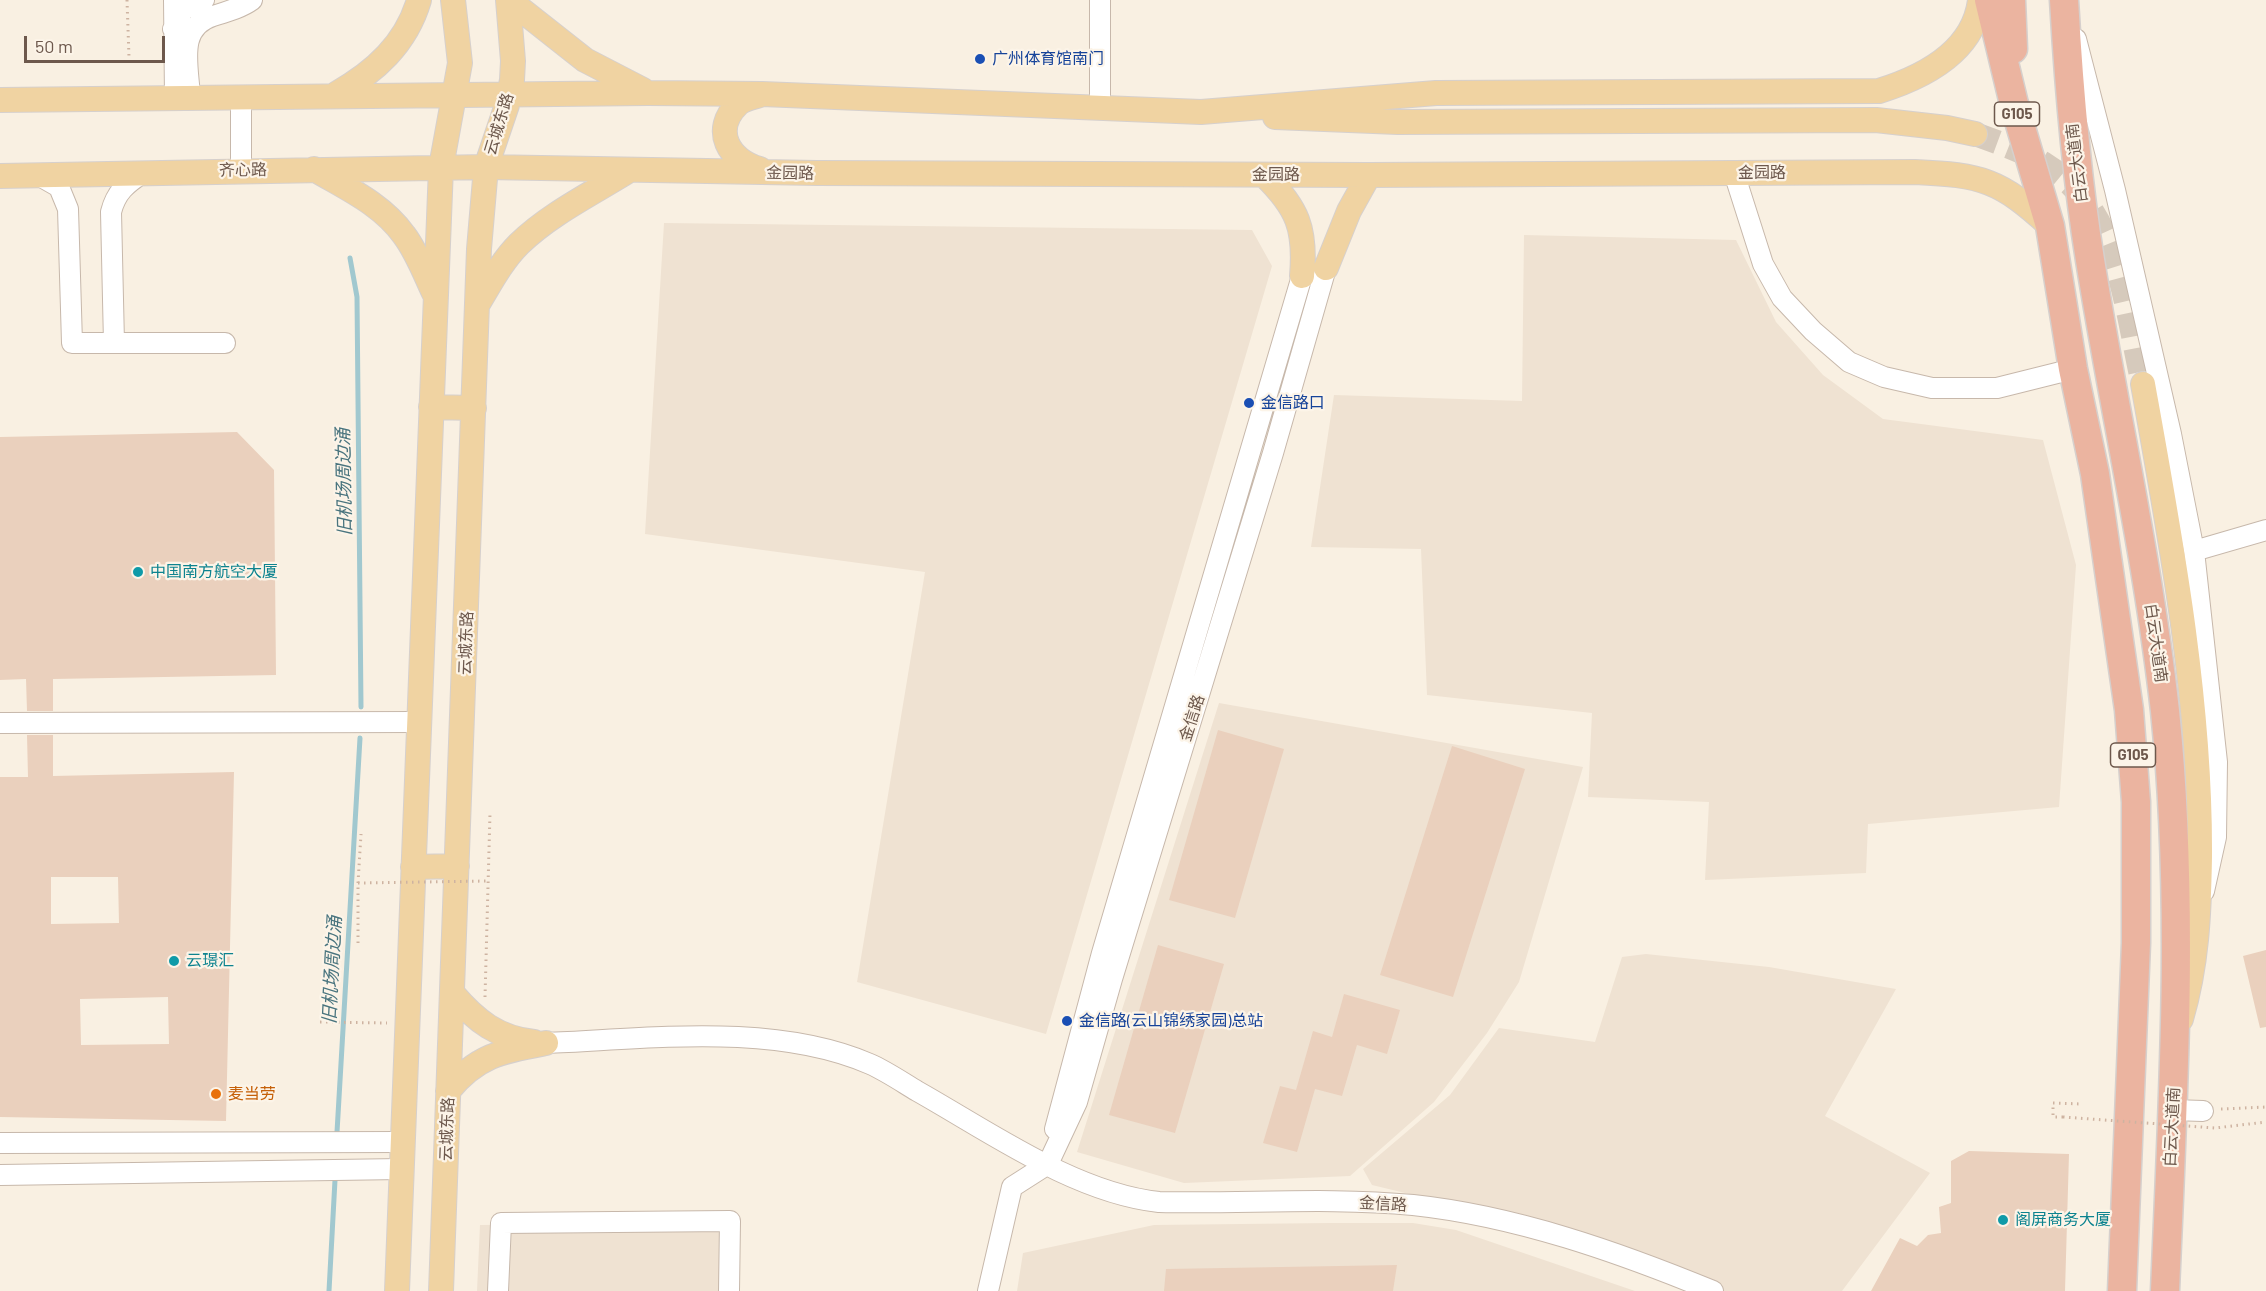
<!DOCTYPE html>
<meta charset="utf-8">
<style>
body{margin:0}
#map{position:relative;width:2266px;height:1291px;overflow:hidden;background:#f9f0e2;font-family:Barlow,sans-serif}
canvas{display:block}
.scale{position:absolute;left:24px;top:36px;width:141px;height:27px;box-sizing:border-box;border:3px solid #6d584c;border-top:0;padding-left:8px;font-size:18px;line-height:21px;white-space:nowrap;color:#6d584c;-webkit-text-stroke:4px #fcf4e8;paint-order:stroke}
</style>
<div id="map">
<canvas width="2266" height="1291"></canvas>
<div class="scale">50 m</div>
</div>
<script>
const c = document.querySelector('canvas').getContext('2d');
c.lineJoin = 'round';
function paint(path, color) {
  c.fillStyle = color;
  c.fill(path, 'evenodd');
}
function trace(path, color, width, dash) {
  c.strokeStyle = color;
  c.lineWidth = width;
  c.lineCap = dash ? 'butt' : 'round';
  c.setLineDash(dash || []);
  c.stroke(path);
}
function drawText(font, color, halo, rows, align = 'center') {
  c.font = font + ' Barlow,"Noto Sans SC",sans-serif';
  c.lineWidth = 4.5;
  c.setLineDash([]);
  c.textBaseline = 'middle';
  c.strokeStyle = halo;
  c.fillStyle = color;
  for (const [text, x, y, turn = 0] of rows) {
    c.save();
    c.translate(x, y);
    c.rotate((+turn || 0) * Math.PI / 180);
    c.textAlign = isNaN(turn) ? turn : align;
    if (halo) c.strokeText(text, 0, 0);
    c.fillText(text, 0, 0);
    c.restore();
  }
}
const residential = new Path2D(`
 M664 223 1252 230 1272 266 1046 1034 857 982 925 572 645 534Z
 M1524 235 1736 240 1776 322 1823 375 1883 419 2043 440 2076 565 2059 807 1868 824 1866 873 1705 880 1709 802 1588 797 1592 713 1427 695 1421 549 1311 547 1334 395 1522 401Z
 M1219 703 1583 767 1519 982 1487 1033 1434 1102 1350 1176 1184 1183 1077 1152Z
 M1646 954 1769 967 1896 989 1825 1116 1930 1173 1842 1291H1714L1492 1214 1372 1185 1363 1169 1450 1095 1499 1028 1595 1042 1622 957Z
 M728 1223 729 1291H477L480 1225Z
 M1329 1223H1413L1456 1230 1635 1291H1017L1023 1253 1154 1225Z`);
const stream = new Path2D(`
 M350 258 357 297 361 707
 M337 1132 360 738
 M329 1291 335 1180`);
const building = new Path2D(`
 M237 432 274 470 276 675 53 679V711H27L26 679 0 680V437Z
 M1218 730 1284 749 1235 918 1169 900Z
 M27 735H53V776L234 772 226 1121 0 1117V777H28ZM51 877H118L119 923 51 924ZM168 997 169 1044 81 1045 80 999Z
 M1452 746 1525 769 1453 997 1380 975Z
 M1158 945 1224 964 1175 1133 1109 1115Z
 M2266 950V1027L2260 1028 2243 956Z
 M1344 994 1400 1010 1387 1054 1357 1045 1342 1096 1315 1089 1297 1152 1263 1143 1280 1086 1296 1090 1313 1031 1332 1037Z
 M1969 1151 2069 1154 2065 1291H1871L1900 1238 1917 1246 1928 1235 1941 1233 1939 1207 1951 1203V1161Z
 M1397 1265 1393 1291H1164L1166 1269Z`);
const majorTunnel = new Path2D(`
 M1975 134C1999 143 2024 151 2046 165 2120 211 2125 307 2143 384`);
const path = new Path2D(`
 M127 0 129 57
 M358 943V883L361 834
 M485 997 490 813
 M320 1022 387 1023
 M2221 1109 2266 1107
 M2063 1117H2053V1103L2082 1104`);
const minor = new Path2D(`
 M174 0 175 98
 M173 29 183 10 204 0
 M2076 39 2115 190 2171 434 2194 551 2217 762 2216 837 2204 891
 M241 97V170
 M190 98C189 67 176 28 213 16 226 12 241 8 252 0
 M1100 107V0
 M1734 173 1763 264 1782 298 1813 331 1849 362 1884 377 1932 388H1997L2073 369
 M38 175 59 187 68 209 72 343H225
 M114 343 111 212C116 192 126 184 144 172
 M2194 551 2266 530
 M0 723 419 722
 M546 1043C648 1039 773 1022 870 1064 886 1071 902 1082 917 1091 990 1132 1075 1193 1159 1202 1244 1204 1329 1197 1413 1205 1516 1216 1618 1252 1713 1291
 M2173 1110 2203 1111
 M1055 1129 1102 953 1302 276
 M0 1143 402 1142
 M1048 1164 1077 1102 1112 979 1273 453 1326 268
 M0 1175 401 1169
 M498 1291 501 1223 730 1221 729 1291
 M988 1291 1012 1187 1048 1164`);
const major = new Path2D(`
 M509 0 585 60 643 90
 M336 94C375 72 406 44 419 0
 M0 100 648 93 762 94 1201 112 1436 93 1879 91C1924 77 1974 52 1980 0
 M1275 117 1398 122 1876 120 1947 128 1975 134
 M314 169C346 188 382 204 404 235 417 252 425 274 434 293
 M760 169C729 161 711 130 738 104 743 99 754 97 760 95
 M1264 175C1298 208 1306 229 1302 276
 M0 176 486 167 817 173 1369 175 1915 172C1982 175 2000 180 2050 226
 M1326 268 1349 211 1369 175
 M479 302C491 282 502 261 519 244 550 214 591 194 628 171
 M2143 384C2171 540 2201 699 2200 857 2199 913 2197 965 2181 1019
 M431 407 474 408
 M413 867 457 866
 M453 994C476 1021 498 1038 534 1042
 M448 1091C477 1055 503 1051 546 1043
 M397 1291 441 167 460 63 453 0
 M441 1291 479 249 486 167 507 105 512 80 513 61 508 0`);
const highway = new Path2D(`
 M1989 0 2014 104 2050 226 2073 369 2095 474 2129 710 2136 802V943L2122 1291
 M2011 0 2013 49
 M2064 0C2069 87 2076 174 2090 260 2114 410 2148 559 2165 711 2185 904 2173 1098 2165 1291`);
const pathBridge = new Path2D(`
 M358 883 487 881
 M2063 1117 2215 1128 2266 1122`);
const markers = [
 [980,59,6,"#1a4fb4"],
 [1249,403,6,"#1a4fb4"],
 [138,572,6,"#0f9aa8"],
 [174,961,6,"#0f9aa8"],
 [1067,1021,6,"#1a4fb4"],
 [216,1094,6,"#e8710a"],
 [2003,1220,6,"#0f9aa8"]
];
const shields = [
 [2017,114,45],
 [2133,755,45]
];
const shieldNames = [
 ["G105",2017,114],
 ["G105",2133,755]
];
const transitNames = [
 ["广州体育馆南门",992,59],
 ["金信路口",1261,403],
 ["金信路(云山锦绣家园)总站",1079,1021]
];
const streetNames = [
 ["云城东路",499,124,-73],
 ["白云大道南",2077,163,-97],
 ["齐心路",243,170,-1],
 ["金园路",790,173,1],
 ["金园路",1762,173],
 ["金园路",1276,175],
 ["云城东路",466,643,-88],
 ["白云大道南",2156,643,82],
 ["金信路",1192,718,-72],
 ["白云大道南",2172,1127,-87],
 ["云城东路",447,1129,-88],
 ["金信路",1383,1204,3]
];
const cultureNames = [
 ["中国南方航空大厦",150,572],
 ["云璟汇",186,961],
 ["阁屏商务大厦",2015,1220]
];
const foodNames = [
 ["麦当劳",228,1094]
];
const waterNames = [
 ["旧机场周边涌",344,482,-91],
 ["旧机场周边涌",332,970,-87]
];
paint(residential, '#efe2d2');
trace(stream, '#a1c8cf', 5);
paint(building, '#ead0bd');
trace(majorTunnel, '#d6cabc', 24, [24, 12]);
trace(minor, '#c7b8ab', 22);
trace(major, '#d6d0cd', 26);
trace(highway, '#d6d0cd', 31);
trace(path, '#ceb3a1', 3, [1.5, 4.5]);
trace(minor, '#fff', 20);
trace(major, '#f0d3a2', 24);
trace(highway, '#ebb4a0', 28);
trace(pathBridge, '#ceb3a1', 3, [1.5, 4.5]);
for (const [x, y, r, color] of markers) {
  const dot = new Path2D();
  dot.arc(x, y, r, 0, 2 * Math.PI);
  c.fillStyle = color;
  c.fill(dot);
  trace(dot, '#fcf4e8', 2);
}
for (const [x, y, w] of shields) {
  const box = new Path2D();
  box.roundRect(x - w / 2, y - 12, w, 24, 4.5);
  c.fillStyle = '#fcf4e8';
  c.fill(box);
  trace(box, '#6d584c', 1.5);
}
drawText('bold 15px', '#6d584c', null, shieldNames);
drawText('16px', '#164399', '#fcf4e8', transitNames, 'left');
drawText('16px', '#6d584c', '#fcf4e8', streetNames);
drawText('16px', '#0d838f', '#fcf4e8', cultureNames, 'left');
drawText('16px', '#c56008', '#fcf4e8', foodNames, 'left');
drawText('italic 18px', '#49747e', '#fcf4e8', waterNames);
</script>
